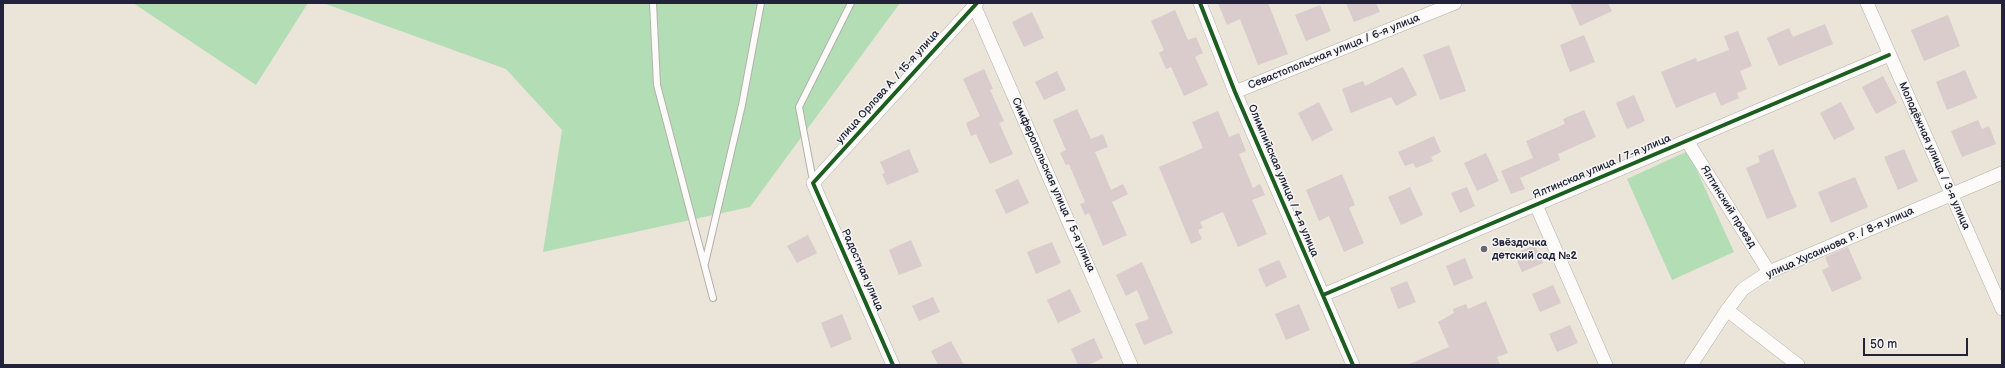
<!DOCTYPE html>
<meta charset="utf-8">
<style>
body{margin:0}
#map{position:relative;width:2005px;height:368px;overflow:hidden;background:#eae4d9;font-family:"Balsamiq Sans",sans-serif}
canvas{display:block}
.frame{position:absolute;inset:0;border:4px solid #22223b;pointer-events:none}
.scale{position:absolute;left:1863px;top:338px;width:105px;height:18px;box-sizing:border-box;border:2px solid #22223b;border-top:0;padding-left:5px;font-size:12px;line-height:14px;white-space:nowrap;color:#22223b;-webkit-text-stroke:3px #f6f6f2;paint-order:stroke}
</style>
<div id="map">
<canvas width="2005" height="368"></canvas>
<div class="frame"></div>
<div class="scale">50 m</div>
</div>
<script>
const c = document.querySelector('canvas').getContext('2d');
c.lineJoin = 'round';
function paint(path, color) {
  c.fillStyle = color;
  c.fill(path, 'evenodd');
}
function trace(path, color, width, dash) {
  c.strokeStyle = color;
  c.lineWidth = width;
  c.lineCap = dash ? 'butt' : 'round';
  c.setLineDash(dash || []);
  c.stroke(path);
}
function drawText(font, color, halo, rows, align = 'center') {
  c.font = font + ' "Balsamiq Sans",sans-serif';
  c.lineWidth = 3;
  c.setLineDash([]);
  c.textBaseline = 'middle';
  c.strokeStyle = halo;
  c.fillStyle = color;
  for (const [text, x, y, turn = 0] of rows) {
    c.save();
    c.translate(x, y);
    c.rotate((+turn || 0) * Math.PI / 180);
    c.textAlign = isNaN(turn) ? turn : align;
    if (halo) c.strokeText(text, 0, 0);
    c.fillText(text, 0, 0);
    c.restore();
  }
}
const green = new Path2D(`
 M133 3H308L256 85Z
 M323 3H900L750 207 543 252 562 130 506 69Z
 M1688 151 1734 252 1672 280 1627 179Z`);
const building = new Path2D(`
 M1218 3H1268L1288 54 1258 65 1240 19 1227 25Z
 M1346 3H1376L1380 12 1354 22Z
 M1570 3H1608L1612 11 1580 26Z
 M1320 5 1331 31 1306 41 1295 15Z
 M1175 10 1188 40 1196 37 1203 53 1195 57 1208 85 1184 96 1171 67 1166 69 1159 53 1164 50 1151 21Z
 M1032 12 1044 38 1024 47 1012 22Z
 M1948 15 1960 46 1924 61 1911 30Z
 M1825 24 1833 44 1779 66 1767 38 1789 28 1793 37Z
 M1738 31 1752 66 1740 71 1747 89 1737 93 1739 98 1721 106 1715 92 1676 108 1661 72 1696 58 1697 62 1729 50 1724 36Z
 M1584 35 1595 62 1570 72 1560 45Z
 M1449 45 1466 91 1440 100 1423 55Z
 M1403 67 1417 95 1396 106 1391 97 1351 113 1342 89 1363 81 1365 86Z
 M984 69 993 89 990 90 1004 121 999 123 1013 154 990 164 976 134 971 136 966 123 980 116 963 79Z
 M1965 70 1977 98 1947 110 1936 82Z
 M1057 71 1066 90 1044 100 1035 82Z
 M1883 76 1897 103 1876 114 1862 87Z
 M1634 95 1645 121 1627 129 1616 103Z
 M1319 102 1333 130 1312 141 1298 113Z
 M1841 102 1855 129 1834 140 1820 113Z
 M1077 109 1091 139 1103 134 1108 147 1095 152 1111 190 1123 184 1128 194 1112 202 1127 235 1103 246 1089 213 1085 215 1080 204 1085 202 1069 164 1066 165 1060 153 1066 150 1053 120Z
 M1584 110 1596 137 1558 154 1560 160 1520 178 1525 189 1511 194 1501 171 1533 158 1526 141 1565 124 1563 119Z
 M1218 111 1229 137 1239 133 1246 151 1239 154 1253 188 1260 184 1265 195 1252 200 1267 234 1238 247 1223 212 1200 222 1203 228 1198 230 1202 239 1191 244 1159 167 1203 148 1192 122Z
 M1978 120 1982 129 1989 126 1996 144 1962 157 1951 131Z
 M1434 136 1441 152 1431 157 1433 161 1416 168 1413 163 1405 166 1398 152Z
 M909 149 919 172 887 185 882 174 885 173 880 162Z
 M1773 149 1797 207 1767 219 1746 168 1760 162 1758 156Z
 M1904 149 1918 181 1898 190 1884 157Z
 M1486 153 1499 181 1477 191 1464 163Z
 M1342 174 1355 205 1349 208 1364 243 1344 252 1329 216 1319 221 1306 190Z
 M1855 177 1868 207 1831 223 1818 192Z
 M1018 179 1029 203 1006 214 995 190Z
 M1410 187 1423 215 1401 225 1388 197Z
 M1467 187 1475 206 1460 213 1451 193Z
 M808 235 817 253 797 263 787 246Z
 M911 240 922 266 899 275 889 250Z
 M1052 242 1061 263 1036 274 1027 252Z
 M1535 245 1543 263 1522 272 1514 254Z
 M1848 247 1862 279 1832 292 1822 270 1829 267 1825 257Z
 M1465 258 1473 278 1454 286 1446 266Z
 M1279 260 1287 277 1266 287 1258 269Z
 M1142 262 1173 333 1144 345 1135 324 1149 319 1137 290 1126 296 1116 275Z
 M1407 281 1416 302 1398 309 1390 288Z
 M1553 285 1561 303 1540 312 1532 294Z
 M1070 289 1081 312 1058 323 1047 300Z
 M933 297 940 312 919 321 912 306Z
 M1486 301 1508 353 1497 357 1500 365H1407L1449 347 1438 322 1454 313 1453 309 1466 304 1468 309Z
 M1299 304 1310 330 1286 340 1275 314Z
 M842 314 852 339 831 348 821 323Z
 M1570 325 1578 343 1557 352 1549 334Z
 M1094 338 1103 358 1088 365H1078L1071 349Z
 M951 341 964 365H938L931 351Z`);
const service = new Path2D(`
 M653 3 657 85 713 298
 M813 181 799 107 851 3
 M705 263 742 105 761 3`);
const minor = new Path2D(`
 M1200 3 1235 92 1353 365
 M1867 3 2002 309
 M974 5 1131 365
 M1235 92 1455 3
 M1687 141 1769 272
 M1536 205 1606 365
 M1323 295 1889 55
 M1727 310 1798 365
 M893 365 813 183 977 3
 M1691 365 1727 310 1743 289 1769 272 2002 173`);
const cycleway = new Path2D(`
 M1200 3 1235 92 1353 365
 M1323 295 1889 55
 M893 365 813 183 977 3`);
const markers = [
 [1484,249,4,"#686672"]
];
const streetNames = [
 ["Севастопольская улица / 6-я улица",1334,52,-22],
 ["улица Орлова А. / 15-я улица",888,87,-48],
 ["Молодёжная улица / 3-я улица",1934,156,66],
 ["Ялтинская улица / 7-я улица",1602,167,-23],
 ["Олимпийская улица / 4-я улица",1283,181,67],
 ["Симферопольская улица / 5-я улица",1053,185,66],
 ["Ялтинский проезд",1728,207,58],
 ["улица Хусаинова Р. / 8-я улица",1840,243,-24],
 ["Радостная улица",862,270,66]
];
const poiNames = [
 ["Звёздочка",1492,243],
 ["детский сад №2",1492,256]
];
paint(green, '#b3ddb5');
paint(building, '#dacbcc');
trace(service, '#b4b0ac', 8);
trace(minor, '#b4b0ac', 14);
trace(service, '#fcfbf9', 6);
trace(minor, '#fcfbf9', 13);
trace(cycleway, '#1b5e20', 4);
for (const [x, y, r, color] of markers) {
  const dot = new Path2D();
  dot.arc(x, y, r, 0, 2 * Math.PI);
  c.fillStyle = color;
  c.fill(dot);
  trace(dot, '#f6f6f2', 1.5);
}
drawText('11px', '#22223b', '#f6f6f2', streetNames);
drawText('bold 11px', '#22223b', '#f6f6f2', poiNames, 'left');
</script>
